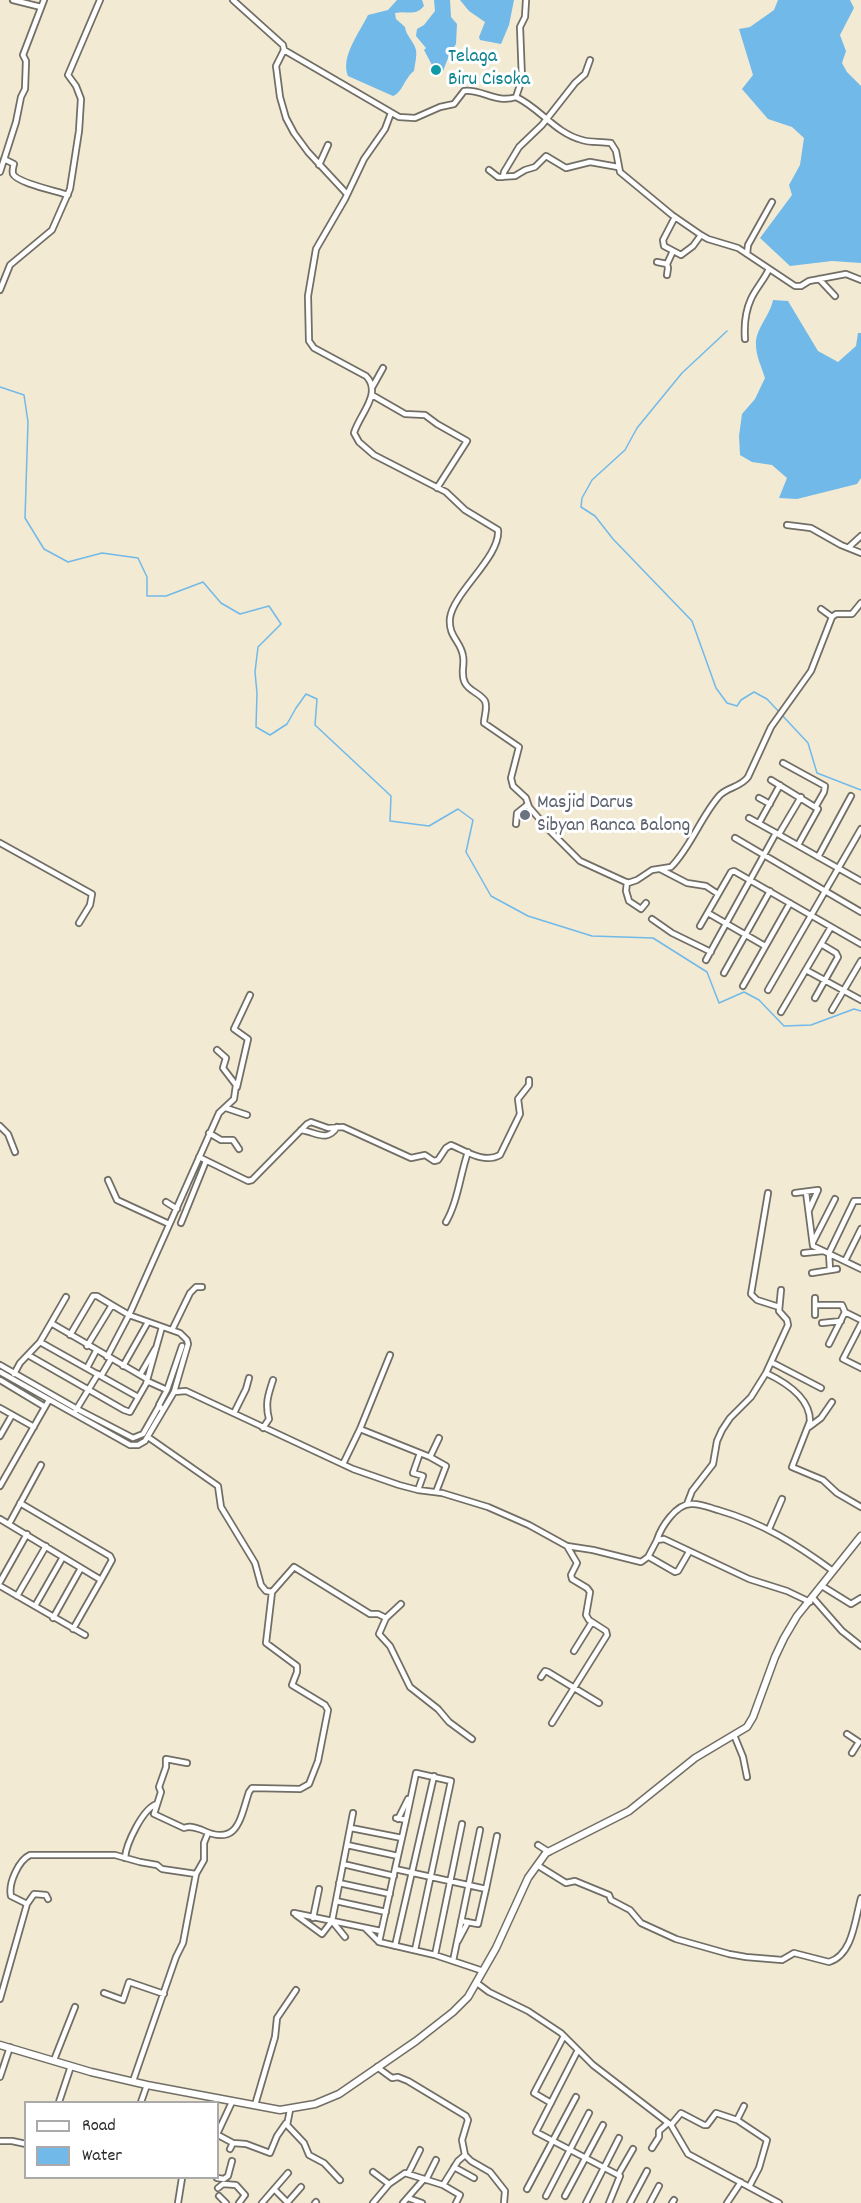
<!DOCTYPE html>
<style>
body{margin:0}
#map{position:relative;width:861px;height:2203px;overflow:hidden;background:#f2ead3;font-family:Dekko,sans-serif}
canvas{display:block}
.legend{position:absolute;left:24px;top:2101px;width:195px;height:78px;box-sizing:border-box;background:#fff;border:2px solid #aaa;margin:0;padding:8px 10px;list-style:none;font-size:18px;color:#2b2b2b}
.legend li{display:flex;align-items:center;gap:12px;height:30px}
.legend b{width:30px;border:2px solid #aaa}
</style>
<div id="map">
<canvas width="861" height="2203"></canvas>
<ul class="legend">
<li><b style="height:8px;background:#fff"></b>Road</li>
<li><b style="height:16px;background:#71b9e9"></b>Water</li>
</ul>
</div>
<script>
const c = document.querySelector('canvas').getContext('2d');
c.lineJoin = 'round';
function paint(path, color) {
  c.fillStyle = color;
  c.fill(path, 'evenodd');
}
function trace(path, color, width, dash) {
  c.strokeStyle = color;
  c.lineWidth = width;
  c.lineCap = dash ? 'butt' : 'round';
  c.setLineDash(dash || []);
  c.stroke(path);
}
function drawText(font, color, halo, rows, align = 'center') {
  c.font = font + ' Dekko,sans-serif';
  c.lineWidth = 6;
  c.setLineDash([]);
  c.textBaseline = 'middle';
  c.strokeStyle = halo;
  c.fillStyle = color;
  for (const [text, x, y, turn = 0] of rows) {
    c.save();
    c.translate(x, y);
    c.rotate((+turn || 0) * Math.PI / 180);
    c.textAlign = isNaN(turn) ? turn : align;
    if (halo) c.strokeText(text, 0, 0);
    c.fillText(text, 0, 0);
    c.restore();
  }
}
const water = new Path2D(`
 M397 0H422L424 6C415 17 407 10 395 13L396 19 405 27C406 36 414 41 416 50 417 56 415 64 414 71 405 77 403 92 393 96L348 76C340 57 360 32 368 15L388 10Z
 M434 0H450L451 17 457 24 456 44 450 53 443 71 433 73 432 65 424 50 426 48 416 36 417 29 424 25 435 11Z
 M460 0H514L509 25 501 44 480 40 479 37 485 22 469 11Z
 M778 0H850L854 8 840 35 846 51 842 63 847 72 861 86V263L832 261 790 266 760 238 792 195 789 185 800 165 804 138 792 127 768 119 742 89 753 75 739 29 750 27 774 10Z
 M773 300 788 301 818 351 838 362 856 346 858 333H861V478L857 484 797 499 779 498 787 478 772 465 752 462 740 455 739 436 742 414 755 399 765 378C762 368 756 356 756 345 755 329 770 316 773 300Z`);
const stream = new Path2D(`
 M727 331 682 373 637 428 625 450 592 480 582 498 581 507 595 516 613 539 692 621 716 688 727 703 737 706 741 700 754 692 767 699 808 743 817 773 861 790
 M0 387 24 395 28 422 25 518 44 549 68 562 102 553 138 558 147 577V596H166L203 582 221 603 240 614 269 606 281 624 258 647 255 672 257 693 256 727 270 735 287 724 296 708 306 694 317 699 315 725 391 796 390 821 429 826 458 809 473 820 466 852 491 896 528 916 592 936 653 938 707 972 719 1003 744 992 759 1000 784 1026 811 1025 854 1009 861 1011`);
const minor = new Path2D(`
 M13 0 41 7
 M233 0 283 45 284 50 276 66 280 97 286 118 294 133 308 152 347 194
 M284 50 399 117 415 118 440 107 454 104 464 91C483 89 496 104 516 97 540 108 555 133 582 140 591 143 601 141 611 143L616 151 620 172 672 215 701 235 708 239 738 248 795 286H801L809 281 846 274 861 280
 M516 97 522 79 520 27 525 17 526 0
 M391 113 385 129 364 159 345 199 316 249 308 296 309 341 314 348 366 376C383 393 359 415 354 433L359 442 374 455 446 492 465 510 498 530C501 556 453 593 450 618 448 637 461 641 463 656 465 665 460 674 465 683 469 691 480 693 485 701 488 708 484 716 484 723L519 747 511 778 513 786 526 798 529 807 549 830 580 861 628 883 637 880 652 870 671 867C691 847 701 816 720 795 728 787 741 787 748 777L771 727 811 671 832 617 836 614H852L861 603
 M4 159 14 164C13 168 12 170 13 174 17 183 57 191 68 195
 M319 165 328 145
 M489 170 498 177 515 176 525 170 535 167 546 156 566 168 590 162 618 167
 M0 172 16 122 21 97 25 89 26 61 23 55 44 0
 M503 177 504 172 519 147 542 125 575 83 585 74 590 60
 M675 217 663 240 664 246 681 255 693 246 701 235
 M747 254 748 245 772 202
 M657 262 667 264 673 251
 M667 264 668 268 667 275
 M819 279 835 296
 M0 290 10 265 52 230 70 189 79 131 81 99 76 86 68 75 100 0
 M745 339C744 325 745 312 751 299 756 288 764 280 769 269
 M373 386 383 368
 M372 395 405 414 425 415 437 424 467 441 437 488
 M787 525 811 528 841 545 861 553
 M849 547 861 536
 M821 609 832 617
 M783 763 825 786 824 792 816 806
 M771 780 818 809 798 845
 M759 798 770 804
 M749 818 776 833
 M759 823 780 785
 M516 824 517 813 527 805
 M779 834 801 797
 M735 838 861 912
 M0 843 92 894 90 905 79 923
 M818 857 851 796
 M660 869 687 883 706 886 718 894
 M627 882 626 891 629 901 641 909 646 903
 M708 913 765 946
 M652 919 672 933 711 952
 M700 926 731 872 734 871 861 944
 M706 960 776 833 861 881
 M806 970 861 1000
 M724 973 770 891
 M743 986 790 903
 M768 990 861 829
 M815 998 838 957 836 953 821 944
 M832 1010 861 961
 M781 1012 831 927
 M237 1087 248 1039 234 1029 250 995
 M226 1108 247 1115
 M0 1126 8 1134 15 1152
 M301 1130C316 1132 327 1143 337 1127
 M209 1133 221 1140H233L239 1149
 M199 1157 248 1181 252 1180 307 1124 311 1122 328 1128 343 1127 411 1158 425 1155 434 1161 438 1160 446 1148 451 1145C466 1151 484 1164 500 1155L520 1114 518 1099 529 1085V1080
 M108 1180 117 1200 169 1224
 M806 1192 813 1246 861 1269
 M768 1193 751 1294 757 1300 779 1307
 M795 1193 818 1190 809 1210
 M166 1202 177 1209
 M446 1222C458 1201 460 1175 468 1152
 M181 1223 206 1161
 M813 1242 835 1199
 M804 1253 823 1251
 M845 1261 861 1229
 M830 1270 829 1253 854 1201H861
 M812 1273 837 1269
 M781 1290 779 1311 787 1320 788 1325 766 1373C785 1382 810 1397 810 1421L792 1467 823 1480 837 1493 861 1507
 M815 1298V1315
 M815 1305H842L845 1312
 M51 1323 147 1379
 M822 1323 841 1321
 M861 1324 843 1359 861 1368
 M172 1330 190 1293 196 1287H202
 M70 1335 93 1296H97L112 1305
 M40 1342 138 1397
 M829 1344 845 1312 861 1320
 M87 1346 112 1305 129 1315 180 1333 187 1340 188 1344 174 1392
 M28 1355 124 1410 130 1412 146 1384 162 1327
 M107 1357 129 1315 219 1113 234 1099 236 1085 223 1068 226 1058 217 1050
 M771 1362 821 1388
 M0 1365 77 1409 133 1438 143 1434 159 1406
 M123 1366 148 1322
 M87 1368 96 1351
 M0 1372 130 1445H138L145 1441 174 1392 186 1391 353 1469 399 1485 418 1490 442 1493 488 1507 529 1525 567 1546 593 1550 641 1562 648 1557 657 1540 664 1539 749 1579 787 1591 810 1602
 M14 1374 20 1363 40 1342 66 1297
 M140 1375 155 1349
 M101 1376 111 1359
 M0 1380 45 1407
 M147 1381 167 1390 182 1346
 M0 1408 34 1427
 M161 1408 159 1405 167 1390
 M76 1410 98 1374
 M234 1413 246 1389 249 1378
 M809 1427 821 1418 832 1402
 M263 1428 269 1419C265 1404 268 1395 273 1380
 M360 1429 420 1453
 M0 1436 12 1415
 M148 1437 218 1486 221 1507 255 1563 261 1585 266 1591 272 1592 294 1567 370 1614H378L386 1618
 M430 1457 446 1466 436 1492
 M343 1464 360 1429 390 1355
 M0 1486 49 1400
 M418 1490 423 1476 413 1473 420 1453 430 1457 439 1438
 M20 1503 110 1556 112 1560 101 1580
 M687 1504 692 1491 713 1464 717 1441 722 1430 730 1418 751 1397 766 1373
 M0 1519 101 1580 73 1629
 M9 1524 41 1465
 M769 1529 782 1499
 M657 1540C661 1527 676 1504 691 1504 700 1503 710 1508 718 1510 763 1523 796 1544 833 1571
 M649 1557 675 1572 678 1571 689 1552
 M0 1582 27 1534
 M0 1586 85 1635
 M822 1586 851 1604 861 1598
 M17 1596 46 1546
 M813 1598 842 1631 861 1646
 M401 1604 386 1618 379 1634 390 1646 410 1687 438 1709 449 1722 472 1739
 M35 1606 63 1557
 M53 1618 81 1568
 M574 1651 592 1622
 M541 1677 545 1671 548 1672 599 1703
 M552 1723 607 1635 606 1631 589 1620 586 1615 590 1592 587 1588 572 1579 571 1575 577 1563 567 1546
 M847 1734 859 1742 852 1753
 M734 1735 743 1757 747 1777
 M187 1763 166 1759V1767L159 1787 161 1792 154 1814 184 1828C190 1825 196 1828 202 1830 238 1847 240 1819 249 1792L252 1788 300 1789 309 1784 318 1761 328 1710 325 1705 292 1685 297 1672V1666L266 1643 272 1592
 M396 1818 406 1820 416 1773 451 1781 415 1950
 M398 1819 408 1799
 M406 1820 395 1869 486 1889 497 1836
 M351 1828 402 1838
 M347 1845 398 1856
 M538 1845 549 1852
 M125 1858C126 1844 143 1808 157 1804
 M343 1864 394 1876
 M537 1865 566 1883 575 1881 609 1895 611 1900 630 1910 641 1923 676 1939 729 1954 746 1957 782 1960 794 1953 829 1962C853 1955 855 1919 861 1898
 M395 1869 379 1942 435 1955 483 1971
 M339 1883 390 1894
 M336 1901 386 1912
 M27 1904 11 1896C8 1883 19 1860 30 1855H115L140 1862 157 1865 162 1869 196 1874
 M294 1913 381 1931
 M296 1915 322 1934 332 1921 345 1937
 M313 1918 319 1889
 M332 1921 353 1813
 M461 1921 478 1924 486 1889
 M366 1929 379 1942
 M458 1941 468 1922
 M395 1946 434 1776
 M435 1955 462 1824
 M453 1961 480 1830
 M477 1983 489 1992 528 2011 561 2033 593 2065 671 2125 688 2154 779 2203
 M104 1993 123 2000 129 1982 164 1994
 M0 1999 27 1904 34 1894 46 1895 48 1899
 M578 2050 536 2132 620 2176 609 2203
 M54 2060 75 2007
 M377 2067 392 2078 398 2077 408 2081 466 2116 468 2120 462 2140 465 2155 471 2161 490 2172 505 2191 504 2203
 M0 2077 10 2047
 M133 2081 176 1957 183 1943 196 1874 204 1860V1843L208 1833
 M59 2102 71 2066
 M141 2102 147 2085
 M551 2103 534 2093 564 2036
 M255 2105 275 2037 277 2018 296 1990
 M290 2110 287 2125 304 2143 309 2155 324 2163 340 2180
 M737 2120 767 2140 759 2168 749 2187
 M671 2125 681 2113 704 2125H707L716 2113 737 2120 744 2106
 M218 2132 232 2102
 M218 2135 233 2143 230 2149
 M0 2141H12L26 2144
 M233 2143 246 2144 270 2153 277 2136 286 2123
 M652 2148 659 2137V2131L668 2123
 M454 2167 474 2178
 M373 2172 389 2184
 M408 2174 420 2150
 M618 2175 633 2149
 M217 2178 224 2179 228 2176 232 2161
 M426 2180 436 2160
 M443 2185 460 2195 456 2203
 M218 2188 223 2184 236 2185 245 2195 239 2203
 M274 2189 288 2203
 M527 2189 576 2097
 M219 2196 226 2203
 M546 2196 589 2113
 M565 2196 603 2125
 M408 2198 422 2203
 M178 2203 182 2178
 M262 2203 288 2173
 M287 2203 301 2187
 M315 2203 316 2202
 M373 2203 389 2184 405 2173 443 2185 458 2161 465 2155
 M403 2203 424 2179
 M586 2203 619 2138
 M630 2203 647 2171
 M650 2203 659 2186
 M672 2203 674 2200
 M727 2203 741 2182`);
const tertiary = new Path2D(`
 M0 2045 91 2072 147 2085 280 2110 315 2104 339 2094 416 2041 453 2012 468 1997 496 1948 528 1878 546 1853 629 1811 695 1758 747 1727 753 1717 775 1657 784 1638 797 1616 861 1536`);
const markers = [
 [436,70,6,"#0f9aa8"],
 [525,815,6,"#6b7280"]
];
const cultureNames = [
 ["Telaga",448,58],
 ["Biru Cisoka",448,81]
];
const worshipNames = [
 ["Masjid Darus",537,804],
 ["Sibyan Ranca Balong",537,827]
];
paint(water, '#71b9e9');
trace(stream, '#71b9e9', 1.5);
trace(minor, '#716e66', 8);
trace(tertiary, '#716e66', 9);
trace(minor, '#fff', 4.5);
trace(tertiary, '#fff', 6);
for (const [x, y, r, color] of markers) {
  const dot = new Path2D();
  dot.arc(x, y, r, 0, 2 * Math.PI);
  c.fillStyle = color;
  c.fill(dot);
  trace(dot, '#fff', 2);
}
drawText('20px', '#0d838f', '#fff', cultureNames, 'left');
drawText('20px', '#5b616d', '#fff', worshipNames, 'left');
</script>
